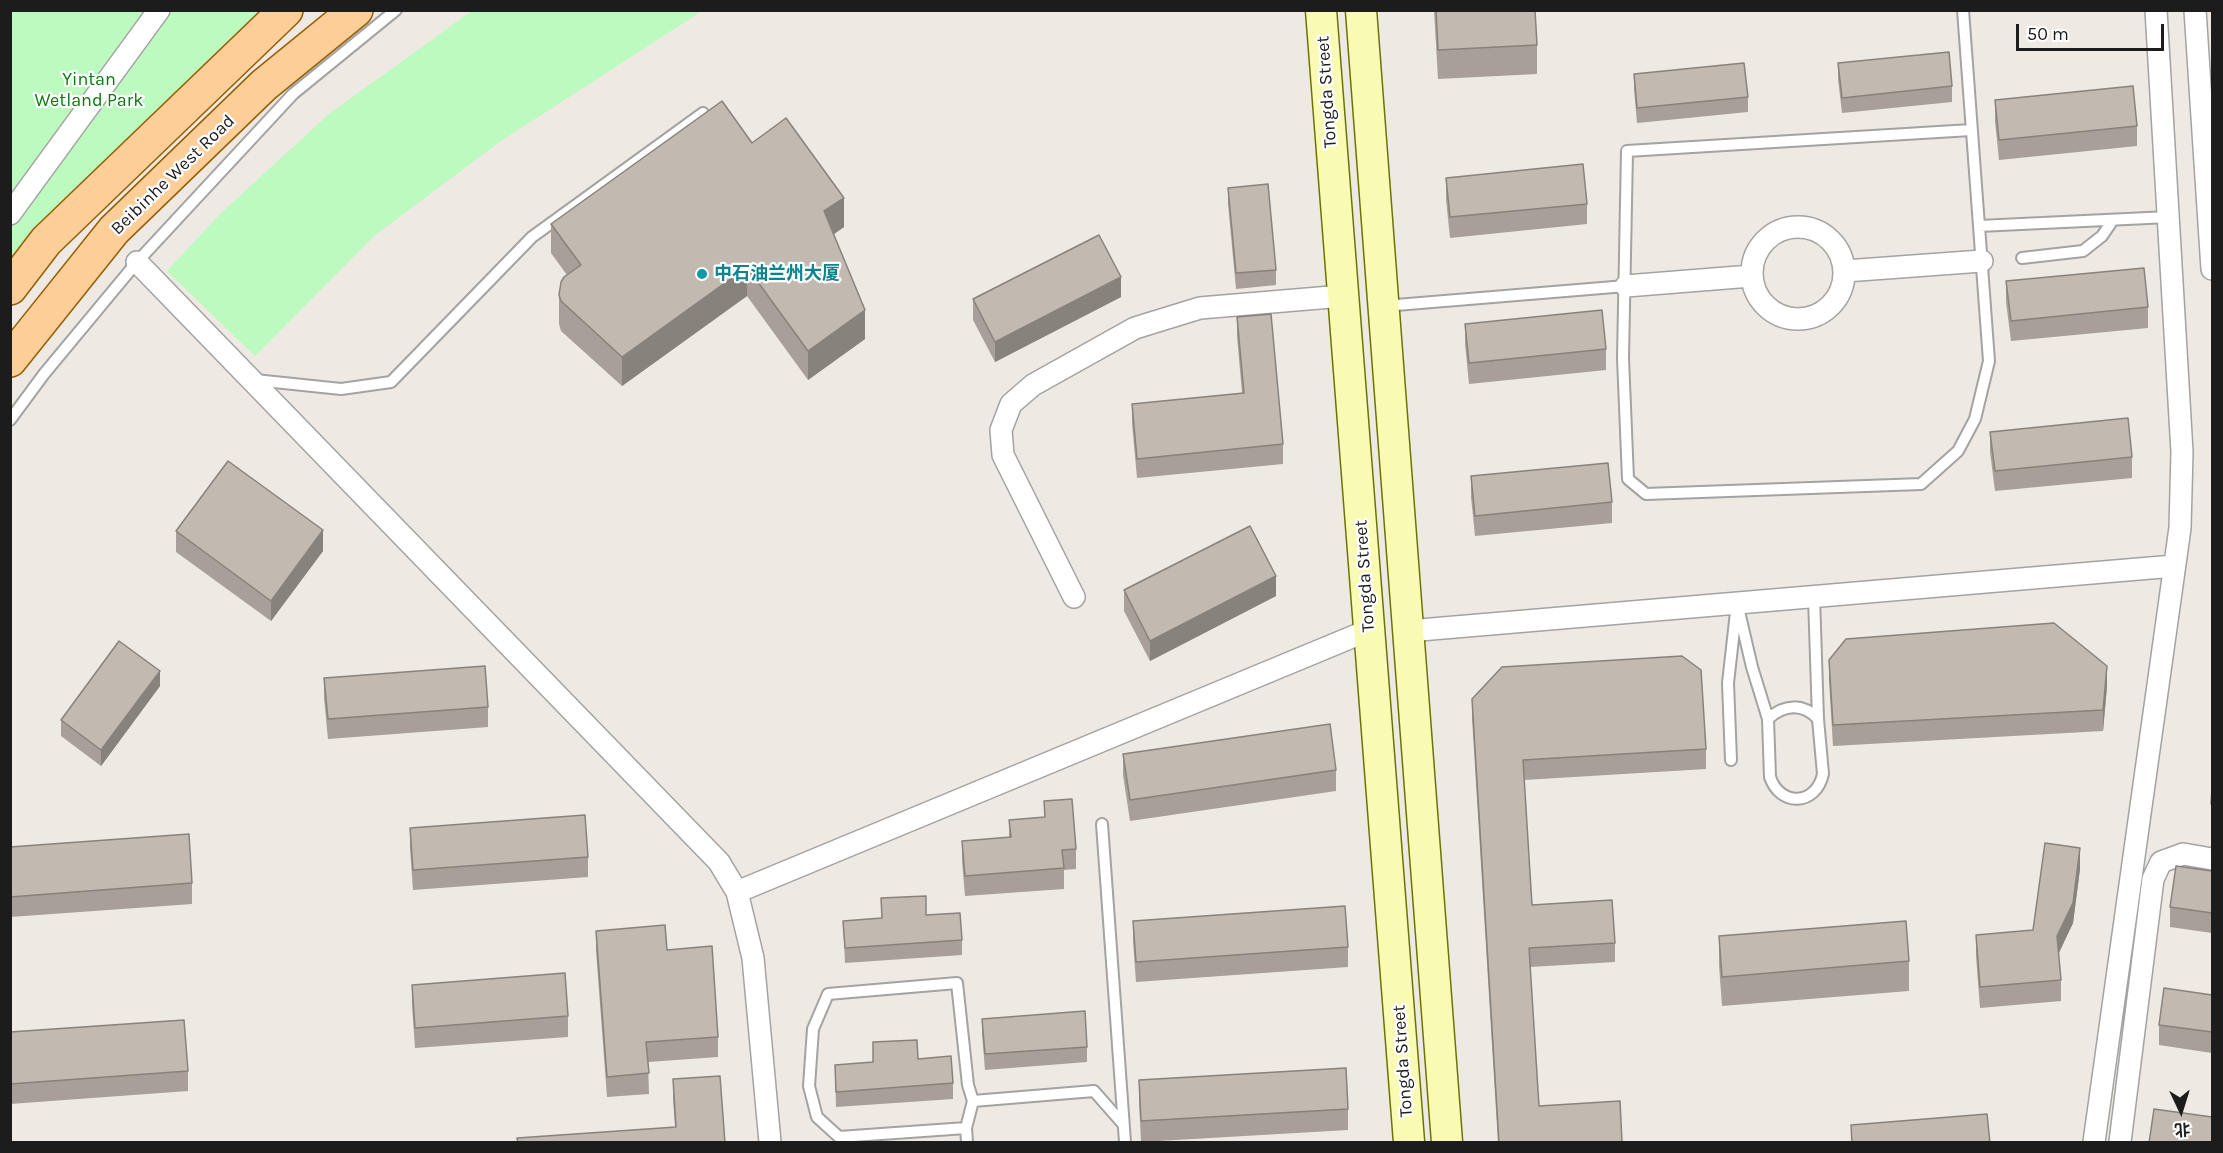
<!DOCTYPE html>
<meta charset="utf-8">
<style>
body{margin:0}
#map{position:relative;width:2223px;height:1153px;overflow:hidden;background:#eee9e2;font-family:Karla,"Noto Sans SC",sans-serif}
canvas{display:block}
.frame{position:absolute;inset:0;border:12px solid #1c1c1c;pointer-events:none}
.north{position:absolute;left:2151px;top:1081px;width:60px;height:60px;-webkit-text-stroke:4px #fff;paint-order:stroke;rotate:176deg;font-size:16px;font-weight:700;line-height:24px;text-align:center;color:#1c1c1c}
.north::after{content:'';display:block;margin:auto;width:21px;height:27px;background:#1c1c1c;clip-path:polygon(50% 0,100% 100%,50% 72%,0 100%)}
.scale{position:absolute;left:2016px;top:24px;width:148px;height:27px;box-sizing:border-box;border:3px solid #1c1c1c;border-top:0;padding-left:8px;font-size:18px;line-height:21px;white-space:nowrap;color:#1c1c1c;-webkit-text-stroke:4px #fff;paint-order:stroke}
</style>
<div id="map">
<canvas width="2223" height="1153"></canvas>
<div class="frame"></div>
<div class="north">北</div>
<div class="scale">50 m</div>
</div>
<script>
const c = document.querySelector('canvas').getContext('2d');
c.lineJoin = 'round';
function paint(path, color) {
  c.fillStyle = color;
  c.fill(path, 'evenodd');
}
function trace(path, color, width, dash) {
  c.strokeStyle = color;
  c.lineWidth = width;
  c.lineCap = dash ? 'butt' : 'round';
  c.setLineDash(dash || []);
  c.stroke(path);
}
function drawText(font, color, halo, rows, align = 'center') {
  c.font = font + ' Karla,"Noto Sans SC",sans-serif';
  c.lineWidth = 4.5;
  c.setLineDash([]);
  c.textBaseline = 'middle';
  c.strokeStyle = halo;
  c.fillStyle = color;
  for (const [text, x, y, turn = 0] of rows) {
    c.save();
    c.translate(x, y);
    c.rotate((+turn || 0) * Math.PI / 180);
    c.textAlign = isNaN(turn) ? turn : align;
    if (halo) c.strokeText(text, 0, 0);
    c.fillText(text, 0, 0);
    c.restore();
  }
}
const park = new Path2D(`
 M473 10 702 11 498 143 374 236 255 356 167 271 220 214 329 114Z
 M11 11H286L11 288Z`);
const lane = new Path2D(`
 M1963 10 1989 361 1975 419 1958 451 1921 484 1646 494 1628 479 1623 358 1627 151 1971 130
 M1979 226 2169 217
 M2022 258 2083 251 2102 236 2113 220
 M1384 306 1626 286
 M255 380 341 389 391 382 532 237 703 113
 M10 420 44 374 137 262 293 94 396 10
 M1814 597 1818 719
 M1737 603 1752 667 1768 719 1770 777C1780 807 1816 806 1823 774L1818 719C1803 703 1784 704 1768 719
 M1731 760 1728 683 1736 612
 M1102 824 1125 1142
 M966 1128 839 1137 817 1117 809 1086 813 1029 828 994 957 983 968 1085 973 1101
 M967 1142 966 1128 973 1101 1094 1091 1123 1124`);
const street = new Path2D(`
 M2195 10 2212 269
 M10 214 159 10
 M1752 273a46 46 0 1 1 92 0a46 46 0 1 1-92 0Z
 M137 262 719 862 737 892 753 958 770 1142
 M1845 271 1982 261
 M1626 286 1751 276
 M1074 597 1003 455 1001 430 1011 404 1033 385 1135 328 1200 308 1343 296
 M1408 631 2174 566
 M737 892 1369 630
 M2094 1142 2180 528 2182 452 2156 10
 M2120 1142 2153 879 2161 862 2183 854 2212 859`);
const secondary = new Path2D(`
 M1321 10 1409 1142
 M1361 10 1447 1142`);
const primary = new Path2D(`
 M10 288 46 241 286 10
 M10 360 114 230 264 85 356 10`);
const wall = new Path2D(`
 M1434 10H1535L1537 45V74L1438 79Z
 M1838 63 1952 86V102L1842 113 1838 79Z
 M1634 74 1748 97V112L1637 123 1634 89Z
 M1995 100 2137 126V146L1999 160 1995 121Z
 M752 143 844 227 834 234 865 339 808 380 747 296 622 386 561 331 559 324V295L567 275 551 253V224Z
 M1446 178 1587 204V224L1450 238 1446 199Z
 M1228 188 1276 270V285L1236 289 1228 204Z
 M2006 281 2148 307V328L2011 341 2006 302Z
 M1121 297 995 362 973 320V299Z
 M1237 317 1283 444V464L1137 478 1132 423V404L1242 393 1237 336Z
 M1465 324 1606 349V370L1469 384 1465 344Z
 M1990 432 2132 457V478L1995 491 1990 452Z
 M1471 476 1612 502V523L1475 536 1471 497Z
 M176 531 323 551 271 621 176 552Z
 M1124 590 1276 596 1150 661 1124 611Z
 M1829 660 2107 686 2103 731 1833 746 1829 681Z
 M324 678 488 707V727L328 739 324 698Z
 M160 686 101 766 61 736V720Z
 M1472 699 1706 749V769L1524 780 1532 905 1615 943V962L1530 967 1539 1106 1622 1143H1498L1472 718Z
 M1123 754 1336 770V791L1130 821 1123 775Z
 M2212 788V824H2211V804Z
 M1044 801 1076 849V869L1064 870V889L965 896 962 861V841L1009 837V820L1044 817Z
 M410 828 588 857V877L413 890 410 848Z
 M10 847 192 883V904L10 917Z
 M2080 869 2073 923 2058 954 2061 980V1001L1980 1008 1976 956V935L2033 930Z
 M2212 871V933L2170 927V907Z
 M881 898 926 915 962 940V955L845 963 843 921 881 918Z
 M1133 921 1348 947V967L1136 982 1133 941Z
 M596 931 667 950 718 1037V1057L648 1062 649 1094 607 1097 596 951Z
 M1719 936 1909 961V991L1722 1006 1719 965Z
 M412 985 568 1016V1037L415 1048 412 1005Z
 M2212 995V1053L2159 1045V1025Z
 M982 1019 1087 1047V1062L985 1070 982 1034Z
 M10 1032 188 1071V1091L10 1104Z
 M918 1059 953 1083V1099L836 1107 835 1065Z
 M673 1079 725 1143 675 1127 673 1099Z
 M1139 1080 1348 1109V1130L1141 1142 1139 1100Z`);
const shadedWall = new Path2D(`
 M844 198V227L824 241V211Z
 M747 267V296L622 386V357Z
 M1121 277V297L995 362V342Z
 M865 310V339L808 380V351Z
 M323 530V551L271 621V601Z
 M1276 576V596L1150 661V641Z
 M2107 666V686L2103 731V710Z
 M160 671V686L101 766V750Z
 M2080 848V869L2073 923 2057 957V936Z`);
const building = new Path2D(`
 M1436 10H1535L1537 45 1438 50Z
 M1949 52 1952 86 1842 98 1838 63Z
 M1744 63 1748 97 1637 108 1634 74Z
 M2133 86 2137 126 1999 140 1995 100Z
 M722 101 752 143 786 118 844 198 824 211 865 310 808 351 747 267 622 357 561 301 559 295 561 282 564 277 581 265 551 224Z
 M1583 164 1587 204 1450 217 1446 178Z
 M1268 184 1276 270 1236 273 1228 188Z
 M1099 235 1121 277 995 342 973 299Z
 M2144 268 2148 307 2011 321 2006 281Z
 M1602 310 1606 349 1469 363 1465 324Z
 M1271 314 1283 444 1137 459 1132 404 1244 393 1237 317Z
 M2128 418 2132 457 1995 471 1990 432Z
 M228 461 323 530 271 601 176 531Z
 M1608 463 1612 502 1475 516 1471 476Z
 M1250 526 1276 576 1150 641 1124 590Z
 M2054 623 2107 666 2103 710 1833 725 1829 660 1846 639Z
 M119 641 160 671 101 750 61 720Z
 M1682 656 1701 670 1706 749 1523 760 1532 905 1612 900 1615 943 1529 948 1539 1106 1620 1101 1622 1142 1499 1143 1472 699 1502 667Z
 M485 666 488 707 328 719 324 678Z
 M1330 724 1336 770 1130 800 1123 754Z
 M2212 788V804H2211Z
 M1072 799 1076 849 1062 850 1064 868 965 876 962 841 1011 837 1009 820 1045 817 1044 801Z
 M585 815 588 857 413 870 410 828Z
 M189 834 192 883 10 897V847Z
 M2045 843 2080 848 2073 903 2057 936 2061 980 1980 987 1976 935 2033 930Z
 M2176 866 2212 871V913L2170 907Z
 M926 896V915L960 913 962 940 845 948 843 921 882 918 881 898Z
 M1345 906 1348 947 1136 962 1133 921Z
 M1906 921 1909 961 1722 977 1719 936Z
 M665 925 667 950 712 946 718 1037 646 1042 649 1073 607 1077 596 931Z
 M565 973 568 1016 415 1028 412 985Z
 M2164 988 2212 995V1032L2159 1025Z
 M1085 1011 1087 1047 985 1054 982 1019Z
 M184 1020 188 1071 10 1084V1032Z
 M917 1040 918 1059 951 1056 953 1083 836 1092 835 1065 873 1062V1042Z
 M1346 1068 1348 1109 1141 1121 1139 1080Z
 M720 1076 725 1143H518L517 1138 676 1127 673 1079Z
 M2154 1109 2212 1117V1143H2149Z
 M1987 1114 1990 1143H1852L1851 1125Z`);
const markers = [
 [702,274,6,"#0f9aa8"]
];
const parkNames = [
 ["Yintan",89,80],
 ["Wetland Park",89,101]
];
const streetNames = [
 ["Tongda Street",1327,92,-94],
 ["Beibinhe West Road",173,175,-44],
 ["Tongda Street",1365,576,-94],
 ["Tongda Street",1403,1061,-94]
];
const cultureNames = [
 ["中石油兰州大厦",714,274]
];
paint(park, '#bdfabf');
trace(lane, '#a3a3a3', 14);
trace(street, '#a3a3a3', 24);
trace(secondary, '#6b7403', 33);
trace(primary, '#955e00', 36);
trace(lane, '#fff', 10);
trace(street, '#fff', 21);
trace(secondary, '#f9fab3', 30);
trace(primary, '#fdce98', 33);
paint(wall, '#a79f98');
paint(shadedWall, '#88827c');
paint(building, '#c2b9b1');
trace(building, '#88827c', 1.5);
for (const [x, y, r, color] of markers) {
  const dot = new Path2D();
  dot.arc(x, y, r, 0, 2 * Math.PI);
  c.fillStyle = color;
  c.fill(dot);
  trace(dot, '#fff', 2);
}
drawText('18px', '#097b0f', '#fff', parkNames);
drawText('18px', '#1c1c1c', '#fff', streetNames);
drawText('bold 18px', '#0d838f', '#fff', cultureNames, 'left');
</script>
